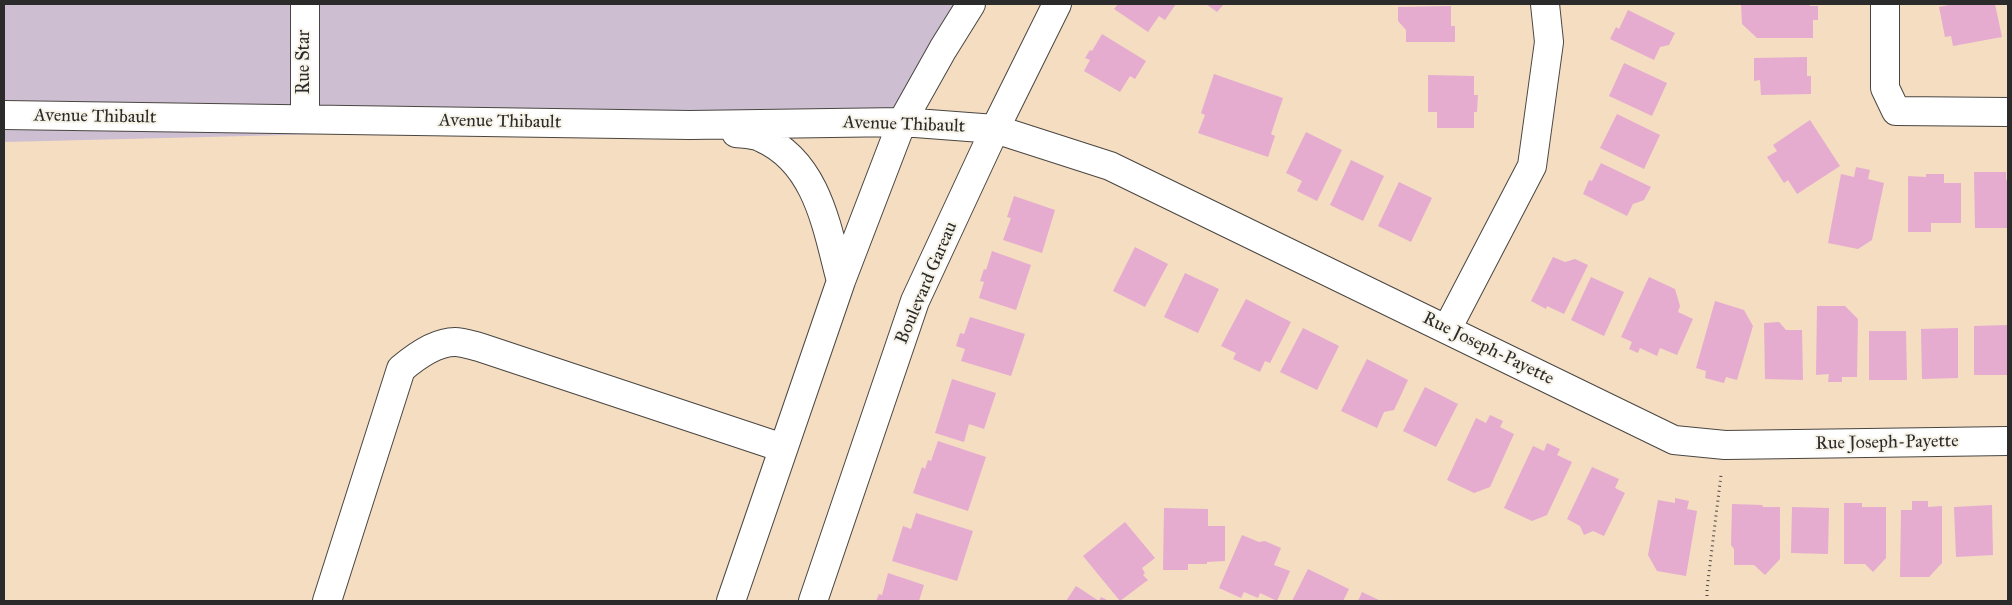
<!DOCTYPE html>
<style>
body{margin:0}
#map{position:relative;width:2012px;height:605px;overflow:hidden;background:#f4ddc1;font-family:"IM FELL Great Primer",serif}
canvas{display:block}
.frame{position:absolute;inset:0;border:5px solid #2b2b2b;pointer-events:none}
</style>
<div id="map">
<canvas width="2012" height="605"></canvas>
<div class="frame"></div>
</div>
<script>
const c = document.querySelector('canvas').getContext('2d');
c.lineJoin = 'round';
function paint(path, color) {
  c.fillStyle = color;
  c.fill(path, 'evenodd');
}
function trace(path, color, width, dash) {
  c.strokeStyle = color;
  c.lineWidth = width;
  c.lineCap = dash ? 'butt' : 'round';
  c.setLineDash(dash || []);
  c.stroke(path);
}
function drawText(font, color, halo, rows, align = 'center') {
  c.font = font + ' "IM FELL Great Primer",serif';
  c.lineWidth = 4;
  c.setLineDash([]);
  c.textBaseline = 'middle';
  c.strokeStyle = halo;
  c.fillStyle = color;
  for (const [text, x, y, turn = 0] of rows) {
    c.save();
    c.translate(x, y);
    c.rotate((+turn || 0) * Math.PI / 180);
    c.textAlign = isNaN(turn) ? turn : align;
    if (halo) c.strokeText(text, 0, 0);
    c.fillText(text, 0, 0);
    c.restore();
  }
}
const industrial = new Path2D(`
 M4 4H964L895 122 690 125 4 142Z`);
const building = new Path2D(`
 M1118 4H1176L1165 20 1159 16 1148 32 1114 9Z
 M1206 4H1224L1217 12Z
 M1741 4H1810V6H1818V20H1813V38H1757L1742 24Z
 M1954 4H1995L2002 37 1953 46 1951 36 1945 37 1939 7Z
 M1451 6V26H1455V42H1406V30L1398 21V7Z
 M1628 10 1675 33 1669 45 1660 47 1654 60 1610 39 1616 27 1619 29Z
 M1102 34 1146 61 1135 79 1130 76 1120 92 1084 71 1090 60 1085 58 1090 50 1092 51Z
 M1807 57V76H1811V94L1761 95 1760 80 1754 81V58Z
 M1624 63 1667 83 1652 116 1609 96Z
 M1214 74 1283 98 1271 134 1275 136 1268 157 1198 133 1205 115 1201 113Z
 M1428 75 1474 76V95H1478L1477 112H1474V128H1437V112H1428Z
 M1617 114 1660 135 1644 169 1600 148Z
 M1810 120 1840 166 1797 194 1788 180 1784 183 1767 157 1777 151 1773 145Z
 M1306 132 1342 150 1317 201 1297 191 1302 181 1286 173Z
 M1351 160 1384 176 1363 221 1330 205Z
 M1601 163 1651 187 1644 200 1633 204 1627 216 1583 194 1589 180 1592 181Z
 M1856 167 1870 170 1868 179 1884 183 1872 240 1858 249 1828 243 1841 174 1854 177Z
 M1974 172H2006V180H2008V228H1975Z
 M1926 174H1944V183H1961V223H1931V232H1908V176L1926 177Z
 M1399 182 1432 198 1411 242 1378 226Z
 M1014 196 1055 210 1042 253 1003 240 1011 218 1007 217Z
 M1135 247 1168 264 1145 307 1113 291Z
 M992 251 1031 265 1016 310 979 298 984 282 980 281 984 269 986 270Z
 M1553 257 1565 262 1575 259 1588 265 1564 314 1547 306 1546 309 1531 301Z
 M1185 273 1219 289 1198 333 1164 317Z
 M1591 277 1624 292 1604 336 1571 320Z
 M1649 277 1675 289 1680 306 1678 312 1693 319 1677 355 1660 348 1657 356 1640 348 1638 353 1629 349 1632 342 1621 337Z
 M1246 299 1291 322 1270 363 1265 361 1260 372 1233 359 1236 353 1221 346Z
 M1715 301 1744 310 1753 326 1737 380 1726 377 1724 383 1705 378 1706 371 1696 368Z
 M1817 306H1845L1858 319 1857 377H1842V382H1828L1829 374 1816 375Z
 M970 317 1025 334 1011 376 961 361 965 349 956 346 960 333 964 334Z
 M1779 322 1786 330H1802L1803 380 1765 379 1764 323Z
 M2008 325V375H1974V326Z
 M1303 328 1339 346 1317 390 1280 372Z
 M1958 328V378L1922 379 1921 329Z
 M1869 331H1906L1907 380H1869Z
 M1367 359 1408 380 1394 410 1384 412 1377 428 1341 411Z
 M952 379 996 393 984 429 969 424 964 442 935 433Z
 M1425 387 1458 404 1436 447 1403 431Z
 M1490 415 1503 421 1500 427 1514 434 1490 487 1474 493 1447 480 1476 418 1486 423Z
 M938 441 986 457 968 511 913 493 922 467 925 469 928 460 931 461Z
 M1547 443 1560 449 1557 455 1572 462 1547 515 1532 521 1504 508 1533 446 1544 451Z
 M1592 467 1619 479 1615 488 1625 493 1604 536 1593 531 1584 535 1580 526 1567 519Z
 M1675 498 1689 501 1687 509 1697 511 1686 576 1657 571 1648 555 1658 500 1675 503Z
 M1912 501H1928V507L1942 506V563L1929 577H1900L1901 510H1912Z
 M1844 503H1862V507H1886V558L1873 572 1865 564H1844Z
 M1732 504 1762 505 1763 507H1780V559L1765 575 1754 565H1734V549L1731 545Z
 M1992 505 1993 555 1956 557 1954 507Z
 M1792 507 1829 508 1828 554 1791 553Z
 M1164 508 1208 509V526H1225V561L1207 562V564H1188V570H1163Z
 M916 513 973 531 957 581 892 561 903 526 911 529Z
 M1125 522 1155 558 1142 568 1145 573 1143 575 1148 580 1120 601 1083 556Z
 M1242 535 1259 542 1265 541 1281 548 1274 565 1290 571 1277 601 1260 593 1258 598 1244 592 1241 598 1219 588Z
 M1308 569 1349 589 1343 601H1292Z
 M888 573 924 585 919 601H876L879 594 882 595Z
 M1076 586 1099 601 1101 597 1109 601H1066Z
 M1362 592 1381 601H1358Z`);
const path = new Path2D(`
 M1707 601V589L1721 475`);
const minor = new Path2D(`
 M1885 4V88L1896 111 2008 112
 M4 115 690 125 902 122 995 129 1110 166 1674 440 1725 445 2008 441
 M305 119V4
 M736 133C744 134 755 134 762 138 818 163 827 229 841 281
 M1447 329 1532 166 1549 42 1545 4
 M327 601 401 369C415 357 436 342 455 342 462 342 471 345 479 347L783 448
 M731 601 841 281 902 122 943 49 971 4
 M813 601 915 301 995 129 1057 4`);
const streetNames = [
 ["Rue Star",305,62,-90],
 ["Avenue Thibault",95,117,1],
 ["Avenue Thibault",500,122,1],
 ["Avenue Thibault",904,125,2],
 ["Boulevard Gareau",927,283,-67],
 ["Rue Joseph-Payette",1488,349,26],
 ["Rue Joseph-Payette",1887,443,-1]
];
paint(industrial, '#cebed1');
paint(building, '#e5acd0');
trace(minor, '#494642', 30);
trace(path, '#494642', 3, [1, 4]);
trace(minor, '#fff', 28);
drawText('18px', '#2b2b2b', '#f7f3e8', streetNames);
</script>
